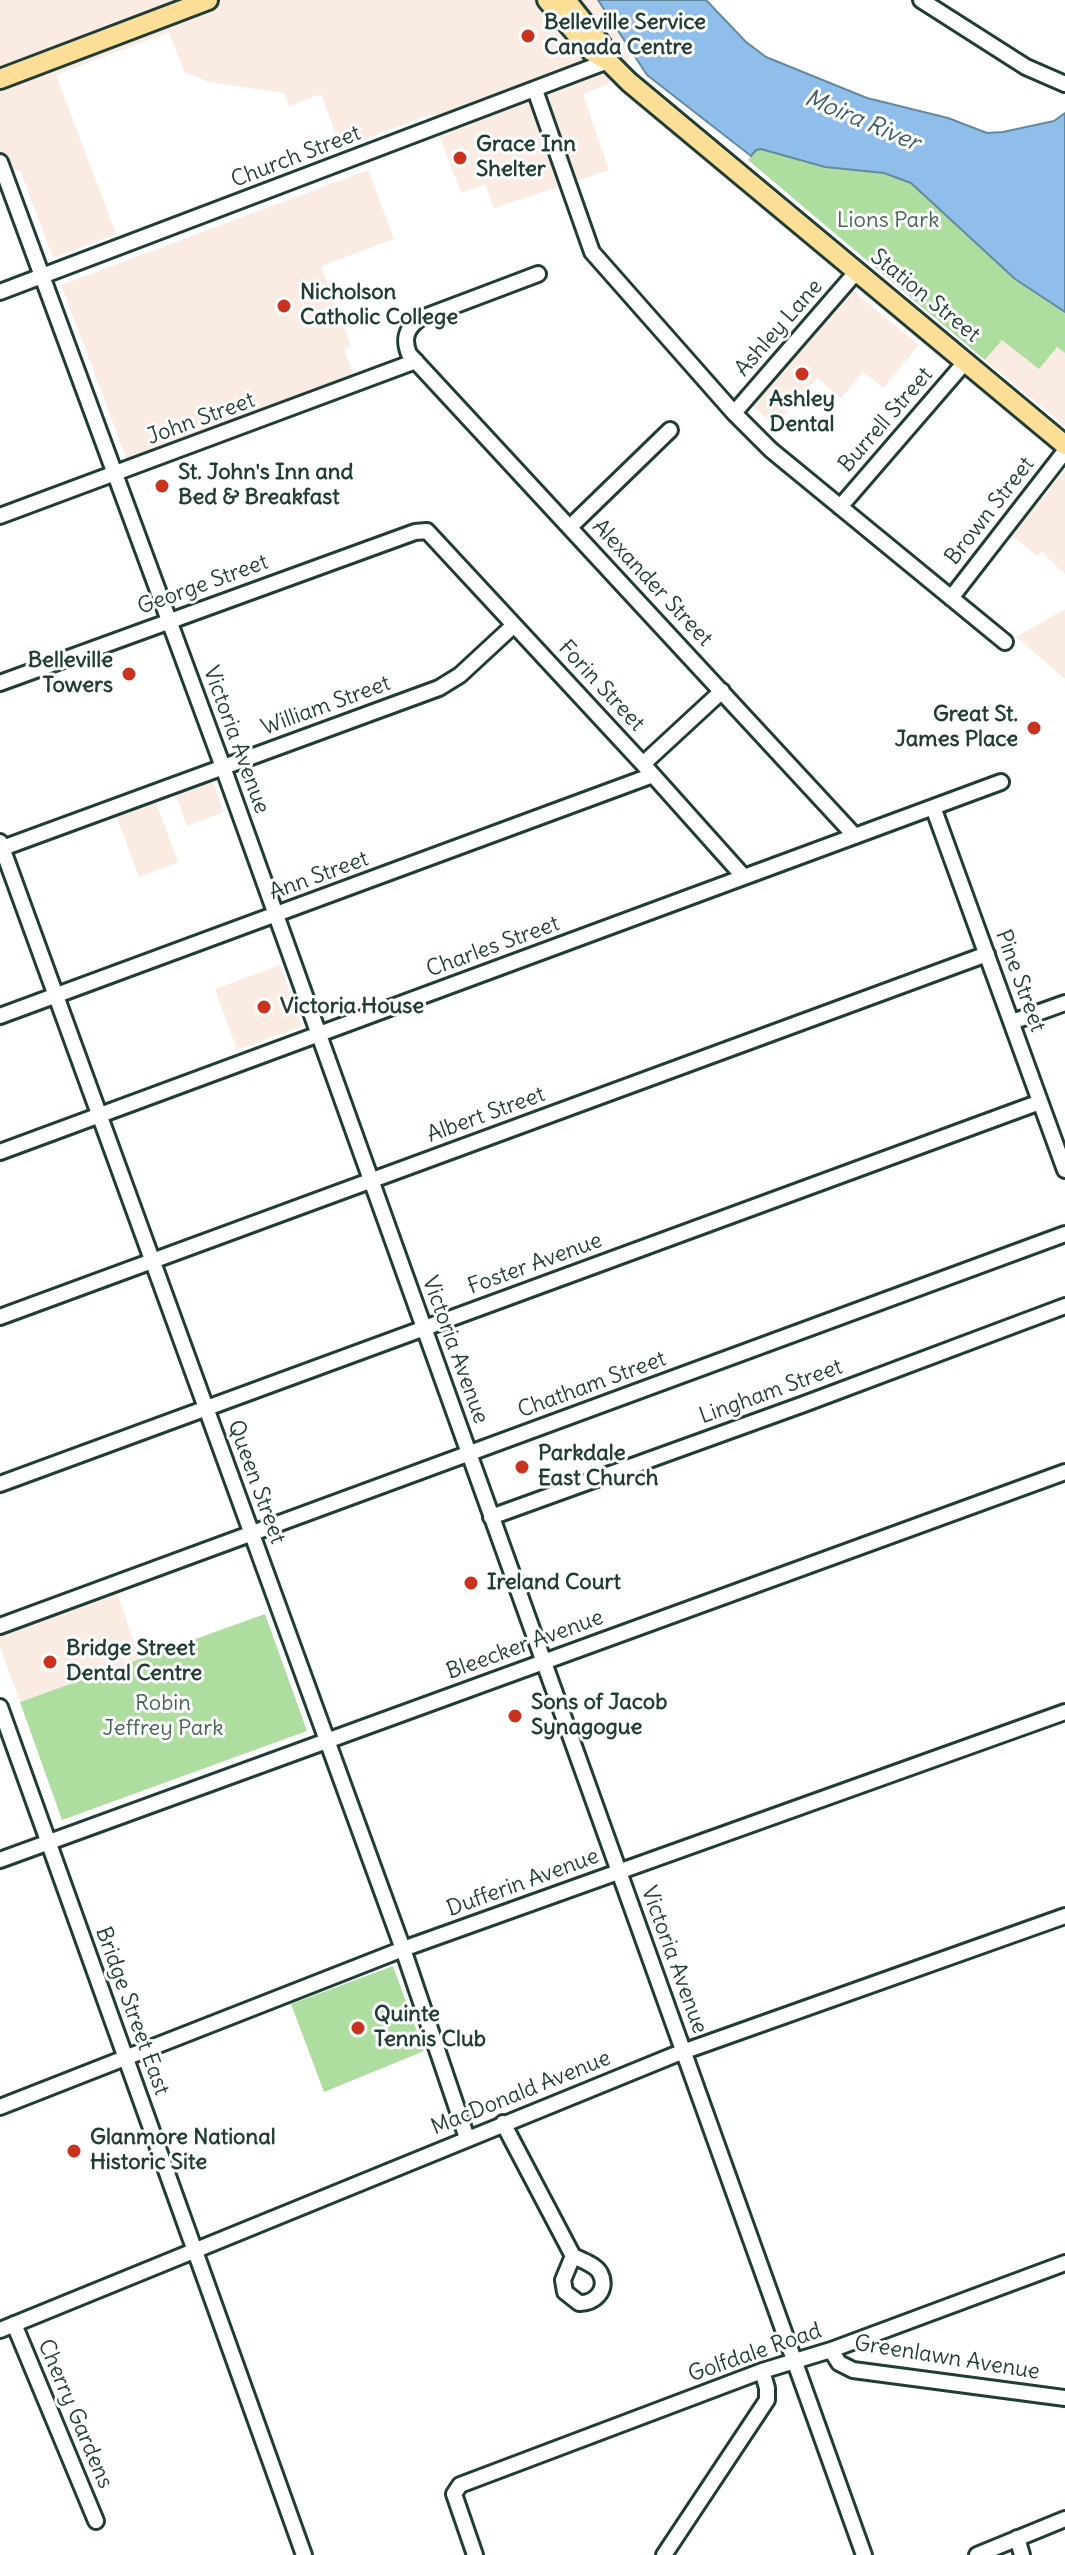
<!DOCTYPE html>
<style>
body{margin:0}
canvas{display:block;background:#fff}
</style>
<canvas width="1065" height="2555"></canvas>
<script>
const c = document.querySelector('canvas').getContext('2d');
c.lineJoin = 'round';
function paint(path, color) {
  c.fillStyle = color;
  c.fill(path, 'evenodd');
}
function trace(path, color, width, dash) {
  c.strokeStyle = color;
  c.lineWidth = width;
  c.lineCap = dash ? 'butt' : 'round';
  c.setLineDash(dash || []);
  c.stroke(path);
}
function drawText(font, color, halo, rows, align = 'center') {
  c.font = font + ' Delius,sans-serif';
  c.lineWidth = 6;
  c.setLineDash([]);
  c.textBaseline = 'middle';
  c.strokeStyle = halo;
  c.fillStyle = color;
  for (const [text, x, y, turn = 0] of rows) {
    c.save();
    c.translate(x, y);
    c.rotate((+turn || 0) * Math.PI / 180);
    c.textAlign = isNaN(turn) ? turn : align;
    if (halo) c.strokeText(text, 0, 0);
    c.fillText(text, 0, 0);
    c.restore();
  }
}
const built = new Path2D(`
 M0 0H598L633 54 607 85 583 94 609 170 494 208 485 184 461 193 431 114 341 148 321 94 289 106 284 93 209 82 184 72 169 32 56 75 116 234 53 258 20 170 0 176Z
 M368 170 394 239 321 266 351 346 344 349 353 374 127 460 61 285Z
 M839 279 919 345 883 388 863 372 841 398 817 378 775 426 740 395Z
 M1002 340 1057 347 1065 353V426L985 360Z
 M1065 470V574L1042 552 1037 556 1011 535Z
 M1065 609V679L1016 637Z
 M212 779 224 812 187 826 175 793Z
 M155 800 178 862 139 877 116 815Z
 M280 965 302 1026 237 1050 215 989Z
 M117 1593 140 1659 20 1702 0 1647V1636Z`);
const green = new Path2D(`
 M761 149 884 173 911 183 1015 279 1065 312V353L1057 347 1039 369 1002 340 985 360 748 160 756 150Z
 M265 1614 307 1731 62 1820 20 1702Z
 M393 1966 424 2051 324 2092 291 2004Z`);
const water = new Path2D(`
 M598 0H706L746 42 766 57 867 98 948 118 987 133 1003 132 1054 121 1065 113V312L1015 279 911 183 884 173 825 167 761 149 756 150 751 156 647 75Z`);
const minor = new Path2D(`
 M921 0 1026 67 1065 84
 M535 90 592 252 734 413 771 450 1005 642
 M0 162 223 767 864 2555
 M538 274 419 319C406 329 403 339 409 354L855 836
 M0 292 608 61
 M734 413 857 271
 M840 507 966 361
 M0 516 416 361
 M570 527 670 430
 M951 598 1065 451
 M0 683 415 532 427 531 643 764 744 877
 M643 764 722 691
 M933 807 1065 1170
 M0 842 403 1949 467 2138
 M0 849 439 688 460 675 514 625
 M0 1016 653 775
 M1012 1022 1065 1003
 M0 1152 1001 782
 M0 1317 987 954
 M0 1484 1040 1102
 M491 1517 804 1404 1065 1306
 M0 1626 1065 1234
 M0 1707 304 2555
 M0 1860 1065 1472
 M0 2107 403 1949 1065 1712
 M503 2123 573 2256 563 2280 565 2292 579 2303C594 2304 609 2290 600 2273 596 2265 581 2260 573 2256
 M14 2324 96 2521
 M0 2330 674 2055 1065 1916
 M831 2350 839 2363 853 2370 1065 2398
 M1017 2538 1022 2555
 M475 2555 454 2494 460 2485 762 2371 831 2350 1065 2263
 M664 2555 767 2400V2388L762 2371
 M977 2555 1065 2519`);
const major = new Path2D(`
 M547 0 591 51 608 61 629 82 1065 445
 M566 0 601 44 604 51
 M0 79 208 0`);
const markers = [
 [528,36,8,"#c8321e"],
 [460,158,8,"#c8321e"],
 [284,306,8,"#c8321e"],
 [802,374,8,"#c8321e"],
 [162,486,8,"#c8321e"],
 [129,674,8,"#c8321e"],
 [1034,728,8,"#c8321e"],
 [264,1007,8,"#c8321e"],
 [522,1467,8,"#c8321e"],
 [471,1583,8,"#c8321e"],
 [50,1662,8,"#c8321e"],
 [515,1716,8,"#c8321e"],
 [358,2028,8,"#c8321e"],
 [74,2151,8,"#c8321e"]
];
const poiNames = [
 ["Belleville Service",544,23],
 ["Canada Centre",544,48],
 ["Grace Inn",476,145],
 ["Shelter",476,170],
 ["Nicholson",300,293],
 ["Catholic College",300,318],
 ["Ashley",802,400,"center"],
 ["Dental",802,425,"center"],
 ["St. John's Inn and",178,473],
 ["Bed & Breakfast",178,498],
 ["Belleville",113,661,"right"],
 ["Towers",113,686,"right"],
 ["Great St.",1018,715,"right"],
 ["James Place",1018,740,"right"],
 ["Victoria House",280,1007],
 ["Parkdale",538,1454],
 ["East Church",538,1479],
 ["Ireland Court",487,1583],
 ["Bridge Street",66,1649],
 ["Dental Centre",66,1674],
 ["Sons of Jacob",531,1703],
 ["Synagogue",531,1728],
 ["Quinte",374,2015],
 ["Tennis Club",374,2040],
 ["Glanmore National",90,2138],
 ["Historic Site",90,2163]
];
const streetNames = [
 ["Church Street",296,157,-21],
 ["Station Street",925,296,39],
 ["Ashley Lane",779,328,-49],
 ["John Street",201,419,-20],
 ["Burrell Street",886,420,-49],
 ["Brown Street",990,511,-52],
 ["Alexander Street",652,583,47],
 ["George Street",203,585,-20],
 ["Forin Street",601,686,47],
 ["William Street",326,706,-20],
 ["Victoria Avenue",236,740,70],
 ["Ann Street",319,876,-20],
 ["Charles Street",493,947,-20],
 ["Pine Street",1020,981,70],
 ["Albert Street",486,1115,-20],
 ["Foster Avenue",535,1264,-20],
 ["Victoria Avenue",455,1350,70],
 ["Chatham Street",592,1385,-20],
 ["Lingham Street",771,1392,-20],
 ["Queen Street",256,1482,70],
 ["Bleecker Avenue",525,1645,-20],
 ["Dufferin Avenue",523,1883,-20],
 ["Victoria Avenue",674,1960,70],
 ["Bridge Street East",132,2011,70],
 ["MacDonald Avenue",521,2093,-22],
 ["Golfdale Road",755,2353,-19],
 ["Greenlawn Avenue",947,2358,9],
 ["Cherry Gardens",75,2414,67]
];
const parkNames = [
 ["Lions Park",888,221],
 ["Robin",163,1704],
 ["Jeffrey Park",163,1729]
];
const waterNames = [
 ["Moira River",862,121,23]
];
paint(built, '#faebe3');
paint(green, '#adde9f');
paint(water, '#90beea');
trace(water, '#638aa1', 2);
trace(minor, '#1f3d34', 20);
trace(major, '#1f3d34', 24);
trace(minor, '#fff', 14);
trace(major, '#fcde96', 18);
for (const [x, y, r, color] of markers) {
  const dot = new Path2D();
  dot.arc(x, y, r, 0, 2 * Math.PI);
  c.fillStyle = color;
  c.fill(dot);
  trace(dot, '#fff', 3);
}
drawText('bold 22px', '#1f3d34', '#fff', poiNames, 'left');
drawText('22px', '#1f3d34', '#fff', streetNames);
drawText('22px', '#42654f', '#fff', parkNames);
drawText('italic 24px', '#3b5d62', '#fff', waterNames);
</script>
